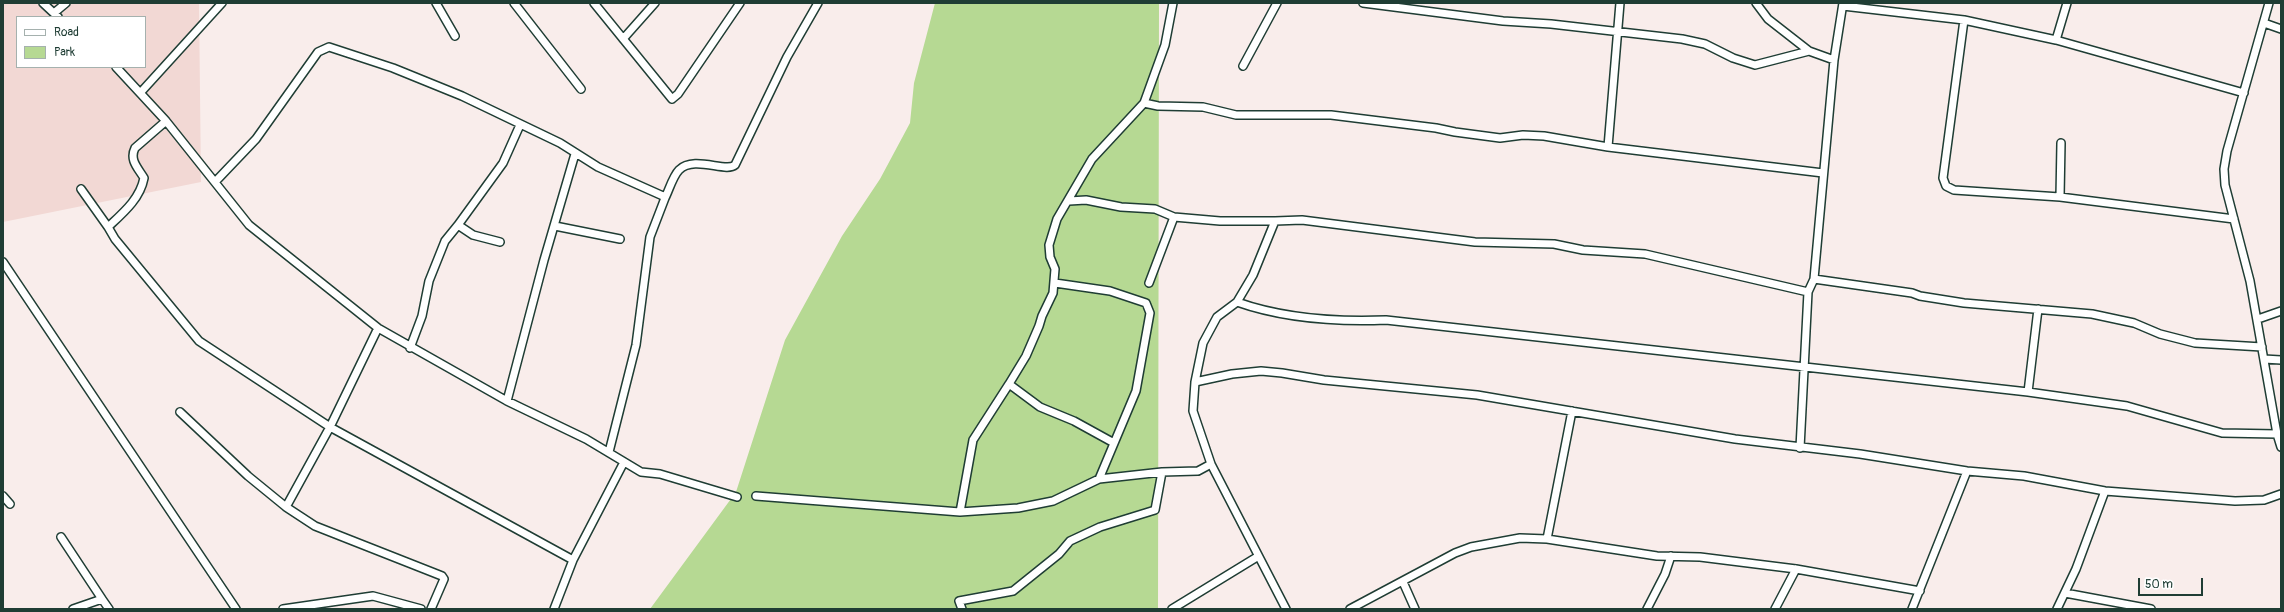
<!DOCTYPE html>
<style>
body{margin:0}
#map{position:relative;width:2284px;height:612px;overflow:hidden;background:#f9edeb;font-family:Pangolin,sans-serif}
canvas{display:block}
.frame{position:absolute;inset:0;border:4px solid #1f3d34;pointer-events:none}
.legend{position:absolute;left:16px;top:16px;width:130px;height:52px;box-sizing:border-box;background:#fff;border:1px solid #a5b1ae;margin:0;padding:5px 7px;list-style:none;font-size:12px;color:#1f3d34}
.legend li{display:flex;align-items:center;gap:8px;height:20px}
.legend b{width:20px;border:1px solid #a5b1ae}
.scale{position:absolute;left:2138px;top:578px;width:65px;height:18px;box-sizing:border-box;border:2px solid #1f3d34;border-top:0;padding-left:5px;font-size:12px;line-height:14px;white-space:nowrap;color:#1f3d34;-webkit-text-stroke:3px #fff;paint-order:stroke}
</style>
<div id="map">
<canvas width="2284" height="612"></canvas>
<div class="frame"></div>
<ul class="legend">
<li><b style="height:5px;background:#fff"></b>Road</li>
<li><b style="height:11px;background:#b6d993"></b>Park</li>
</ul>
<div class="scale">50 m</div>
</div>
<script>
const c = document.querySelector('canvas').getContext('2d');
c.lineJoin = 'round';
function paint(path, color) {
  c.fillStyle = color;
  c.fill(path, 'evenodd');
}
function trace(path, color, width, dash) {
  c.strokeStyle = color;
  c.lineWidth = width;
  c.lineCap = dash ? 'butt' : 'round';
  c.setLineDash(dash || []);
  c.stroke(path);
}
const built = new Path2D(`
 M3 3H199L201 182 3 222ZM17 17H145V67H17Z`);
const green = new Path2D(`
 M935 3H1159L1158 609H650L736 492 785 340 842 236 880 179 910 123 914 83Z`);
const street = new Path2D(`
 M43 3 58 17
 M436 3 455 36
 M514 3 581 89
 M594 3 672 99 678 94 740 3
 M1363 3 1503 21 1551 24 1682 39 1705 44 1733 58 1755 65 1809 51 1834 60
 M1756 3 1768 19 1809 51
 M2269 3 2227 151 2224 169 2225 185 2250 281 2277 434 2281 447
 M1843 6 1964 20 2056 40 2244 93
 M54 13 66 3
 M1964 20 1943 178 1946 186 1954 190 2060 197 2234 219
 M2264 23 2281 29
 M623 39 655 3
 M2056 40 2067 3
 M1243 66 1277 3
 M116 67 166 121 249 225 378 328 507 401 586 439 641 472 660 474 737 497
 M141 92 222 3
 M1144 103 1165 45 1173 3
 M166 121 135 148C129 160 138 168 144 178 140 199 123 213 108 227L115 239 199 341 330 427 573 560 554 609
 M1608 147 1620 3
 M215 182 256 139 318 52 329 47 393 68 462 96 560 143 598 167 663 196 665 198 650 237 636 345 609 452
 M81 189 108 227
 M2060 197 2061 143
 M665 198C669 190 673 176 679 170 694 155 726 173 735 165L787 57 818 3
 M1069 201 1086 200 1121 207 1155 209 1174 217 1220 221H1275
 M458 225 503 163 520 125
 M555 226 620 239
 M3 262 236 609
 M1814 279 1912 293 1920 296 1964 303 2092 314 2134 323 2160 334 2195 343 2262 347
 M1055 283 1110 291 1146 303 1150 313 1136 391 1099 479
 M1149 283 1174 217
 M1237 302C1285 319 1336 322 1386 320L2028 392 2127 406 2222 433 2277 434
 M2258 319 2281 311
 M410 348 422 316 429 281 445 241 458 225 473 235 500 242
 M2264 359 2281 360
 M1195 382 1203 343 1217 317 1237 302 1253 275 1275 221 1302 220 1475 242 1554 244 1583 250 1645 254 1808 292
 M2028 392 2038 309
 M507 401 544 260 575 154
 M180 412 248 476 286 507 315 526 442 576 444 579 431 609
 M1114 443 1074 421 1040 407 1009 384 1026 356 1039 326 1042 316 1053 293 1055 269 1050 257 1049 245 1057 219 1092 159 1144 103 1158 106 1203 107 1236 115H1331L1436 128 1455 132 1500 138 1523 135 1544 136 1608 147 1823 173
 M1800 448 1808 292 1814 279 1834 60 1843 3
 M1211 464 1286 609
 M3 496 10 504
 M756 496 960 512 1018 508 1053 501 1099 479 1162 472 1198 471 1211 464 1193 411 1195 382 1232 374 1261 371 1282 373 1324 380 1477 395 1735 439 1860 454 1967 471 2024 476 2105 491 2235 501 2264 500 2281 494
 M286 507 330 427 378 328
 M960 512 973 440 1009 384
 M61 537 102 599
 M1547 539 1572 411
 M573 560 624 462
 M1403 582 1415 609
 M2065 593 2151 609
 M73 609 102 599 109 609
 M283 609 373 596 421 609
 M962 609 959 601 1013 591 1059 554 1070 541 1100 527 1155 510 1162 472
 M1172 609 1257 557
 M1350 609 1455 553 1471 547 1520 538 1547 539 1657 556 1700 557 1796 569 1920 591
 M1647 609 1665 574 1671 556
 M1775 609 1796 569
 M1912 609 1967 471
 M2057 609 2076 569 2105 491`);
paint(built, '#f2d8d4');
paint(green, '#b6d993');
trace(street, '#1f3d34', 10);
trace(street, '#fff', 7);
</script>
